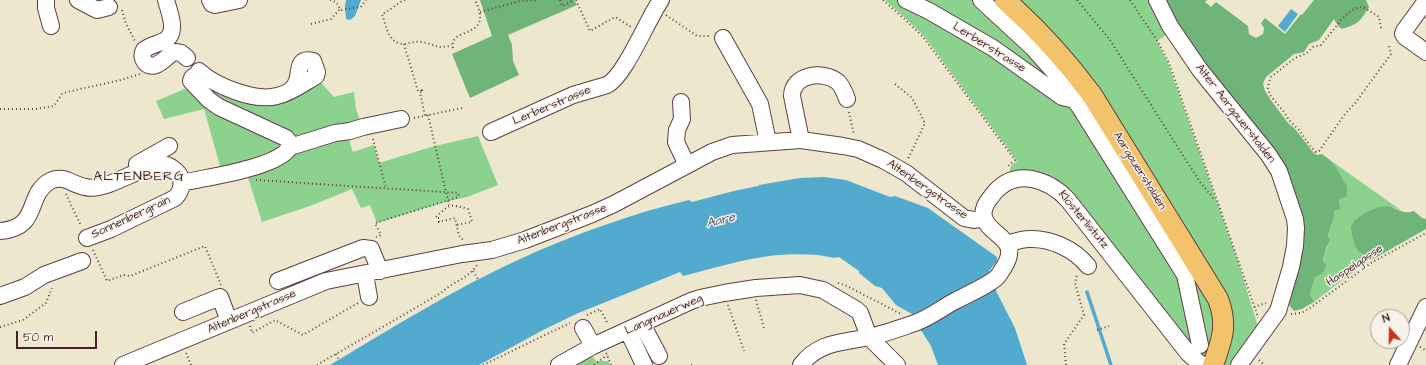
<!DOCTYPE html>
<meta charset="utf-8">
<style>
body{margin:0}
#map{position:relative;width:1426px;height:365px;overflow:hidden;background:#ede7cd;font-family:"Architects Daughter",sans-serif}
canvas{display:block}
.north{position:absolute;left:1370px;top:309px;width:40px;height:40px;box-sizing:border-box;background:#f7f3e8;border:1px solid #b29e9c;border-radius:50%;rotate:340deg;font-size:11px;font-weight:700;line-height:16px;text-align:center;color:#4a1f2b}
.north::after{content:'';display:block;margin:auto;width:14px;height:18px;background:#c8321e;clip-path:polygon(50% 0,100% 100%,50% 72%,0 100%)}
.scale{position:absolute;left:16px;top:331px;width:81px;height:18px;box-sizing:border-box;border:2px solid #4a1f2b;border-top:0;padding-left:5px;font-size:12px;line-height:14px;white-space:nowrap;color:#4a1f2b;-webkit-text-stroke:3px #f7f3e8;paint-order:stroke}
</style>
<div id="map">
<canvas width="1426" height="365"></canvas>
<div class="north">N</div>
<div class="scale">50 m</div>
</div>
<script>
const c = document.querySelector('canvas').getContext('2d');
c.lineJoin = 'round';
function paint(path, color) {
  c.fillStyle = color;
  c.fill(path, 'evenodd');
}
function trace(path, color, width, dash) {
  c.strokeStyle = color;
  c.lineWidth = width;
  c.lineCap = dash ? 'butt' : 'round';
  c.setLineDash(dash || []);
  c.stroke(path);
}
function drawText(font, color, halo, rows, align = 'center') {
  c.font = font + ' "Architects Daughter",sans-serif';
  c.lineWidth = 3;
  c.setLineDash([]);
  c.textBaseline = 'middle';
  c.strokeStyle = halo;
  c.fillStyle = color;
  for (const [text, x, y, turn = 0] of rows) {
    c.save();
    c.translate(x, y);
    c.rotate((+turn || 0) * Math.PI / 180);
    c.textAlign = isNaN(turn) ? turn : align;
    if (halo) c.strokeText(text, 0, 0);
    c.fillText(text, 0, 0);
    c.restore();
  }
}
const green = new Path2D(`
 M885 0H1154L1169 33 1157 41 1168 63 1238 261 1259 330 1233 365H1220L1201 357 1162 308V307L1159 303 1082 205 1009 174 1011 166 1017 161 924 36 913 25Z
 M316 77 334 97 354 92 356 109 362 126 346 131 353 152 374 145 379 163 431 147 478 136 498 185 467 197 448 201 377 223 370 205 361 208 352 189 310 206 262 222 245 168 222 173 204 109 164 119 156 101 209 79 258 97Z
 M1330 160 1402 211 1393 207 1368 255 1375 258 1361 266 1314 302 1310 294 1315 277 1323 273C1323 261 1324 251 1330 241L1328 235 1334 217V211L1347 186 1336 167Z
 M591 355 596 361H608L610 365H573Z`);
const forest = new Path2D(`
 M480 0H574L577 5 508 35 512 45 513 61 519 75 470 98 452 54 492 36Z
 M1162 0H1207L1205 2 1211 7 1216 2 1248 26 1249 34 1252 36 1256 38 1263 34 1264 28 1261 23 1265 18 1285 34 1301 14 1302 15 1314 0H1366L1369 7C1360 22 1358 24 1342 29L1338 26 1334 19 1319 40 1309 44 1304 52 1294 54 1266 77 1263 83 1265 91 1270 99 1288 123 1295 129 1313 152 1317 155 1322 154 1330 160 1336 167 1347 186V196L1339 200 1340 209 1334 211V217L1328 235 1330 241 1326 248 1323 260 1326 266 1323 273 1315 277 1310 294 1314 302 1302 309 1294 311 1286 301 1299 217 1230 101Z
 M1387 206C1399 208 1401 215 1414 211L1422 218 1426 219V229L1375 258 1359 252 1355 246 1352 235 1351 227 1355 220 1365 213 1376 208Z`);
const water = new Path2D(`
 M346 0H361L355 16 350 20 346 19 345 6Z
 M1291 9 1298 14 1285 32 1278 26Z
 M824 177 846 180 890 197 895 196 928 208 997 257V261L989 271 997 285 996 291 1015 328 1027 365H938L931 346 919 327 914 315 896 305 882 288 875 286 859 273V271L839 257C832 259 826 256 818 255 805 254 792 254 778 255 746 258 714 268 683 276L680 272 576 314 543 330 479 365H330C392 328 454 289 520 259 575 234 631 214 689 200L692 202 734 191 758 186 759 185 800 178Z`);
const stream = new Path2D(`
 M1087 292 1111 365`);
const path = new Path2D(`
 M330 0 336 2 341 10 361 7 366 0
 M405 0C397 3 391 10 382 14 386 25 388 44 404 44 410 43 416 41 422 42 436 44 436 50 452 45
 M560 0 562 6 574 0
 M576 0 590 31 615 17 631 27
 M883 0 912 26 923 37 1015 160 1009 165 1008 168
 M1077 0 1110 40 1177 146 1200 182 1213 198H1216
 M1130 0 1158 42 1169 63 1258 317
 M122 10 126 24 135 41
 M480 12 520 1 538 0
 M666 15 697 36H711
 M311 24 331 19 340 9
 M1381 28 1379 17 1365 8 1359 7 1352 10 1342 19 1321 45 1313 47 1307 53 1295 58 1271 77 1269 82 1268 88 1270 95 1284 112 1289 120 1299 130 1311 147 1316 152 1319 151 1345 114 1356 102 1391 54 1389 46
 M404 44 418 91 422 90
 M453 48C449 25 495 41 475 0
 M895 84 912 98 925 123 908 159
 M422 90 423 92H420L425 116
 M0 109H36L54 106 62 94 67 92 121 80 140 74
 M849 112 854 135
 M428 115 449 205
 M414 118 462 108
 M373 139 386 188
 M256 180 458 193 459 196 456 198 375 223 381 235 376 237
 M66 194 81 226
 M438 222 455 218 459 236 462 238 463 242
 M439 222V218H436V217C451 203 449 204 468 209L472 222 456 225
 M93 250 107 281 124 275 130 276 205 246 221 285
 M473 271 479 281
 M838 283 845 285 901 314
 M756 300 764 328
 M728 305 744 351
 M1254 307 1266 303
 M1291 314 1301 313 1310 308 1371 263 1426 233
 M587 315 600 309 608 324
 M250 326 252 333 275 320 303 335 358 303
 M0 327 23 320 46 303 52 288
 M1097 330 1109 326
 M1420 347 1426 350
 M186 353 191 365
 M606 353 611 365
 M336 354 339 360
 M1259 360 1264 365
 M317 365 441 293C452 282 469 278 477 265
 M483 365 570 323
 M594 365 607 355
 M691 365H693
 M1066 365 1064 344 1084 315 1075 283 1077 274`);
const minor = new Path2D(`
 M46 0V8L51 26
 M78 0 97 10 109 7
 M166 0C169 12 179 33 164 41 158 44 150 45 144 50 139 58 147 69 156 65 163 62 168 55 175 52L181 53 187 58
 M210 0 212 4 215 5 239 0
 M906 0 929 11 993 48 1062 97 1075 100
 M981 0 1032 47 1056 74 1079 106 1185 275 1200 345
 M1157 0 1170 26 1200 70 1268 154 1279 171 1295 219 1296 228 1295 246 1291 267 1278 311 1239 365
 M1426 1 1404 31 1403 34 1405 37 1426 52
 M723 38 760 104 768 142
 M199 71C215 86 255 102 277 96 291 93 304 83 316 76L317 72 313 61C295 56 301 75 296 83 295 86 292 89 290 91
 M200 72 192 78 191 81 209 100 219 107 286 138 290 143V147
 M681 102 682 119 677 130 676 142 687 165
 M491 132 573 95 607 85C625 76 647 20 661 0
 M801 140 792 96C792 74 824 70 838 82 842 86 845 93 847 99
 M137 164 169 146
 M182 183C206 177 278 168 290 147L335 133 350 131 363 127 401 119
 M0 231C41 228 25 195 50 181 63 174 73 185 85 187 92 189 99 187 106 185 120 181 150 164 163 164 168 165 172 167 176 171 184 178 183 190 175 198L111 229 87 238
 M1007 244C1014 242 1021 239 1029 239 1051 238 1074 249 1088 266
 M365 274 369 297
 M278 281 363 248 371 249 380 271
 M0 296 25 287 44 275 82 261
 M183 312 220 297 229 321
 M642 324 659 356
 M583 328 593 346
 M628 331 644 365
 M123 365 326 281 462 254 492 250 525 240 592 214 614 204 712 152 732 145 801 140 843 146 858 149 883 160 906 173 964 218 974 220 984 218
 M559 365 593 346 691 301 700 298 724 293 756 288 800 285 823 290 857 310 860 313 869 337 897 365
 M801 365C819 341 843 343 869 337 884 334 900 328 915 323 929 318 942 308 955 301 968 294 983 288 995 279 999 276 1001 271 1004 267 1022 238 988 236 984 217 982 209 986 203 991 197 1001 183 1014 176 1032 179 1047 182 1058 189 1068 200L1188 353 1198 362 1203 365
 M1398 365 1426 307`);
const major = new Path2D(`
 M1005 0C1038 29 1066 60 1092 95L1218 299C1228 325 1222 340 1213 365`);
const streetNames = [
 ["Lerberstrasse",989,48,32],
 ["Lerberstrasse",552,106,-23],
 ["Alter Aargauerstalden",1235,114,52],
 ["Aargauerstalden",1139,171,58],
 ["Altenbergstrasse",927,190,35],
 ["Sonnenbergrain",131,218,-25],
 ["Klösterlistutz",1083,220,50],
 ["Altenbergstrasse",562,225,-21],
 ["Haspelgasse",1355,266,-34],
 ["Altenbergstrasse",252,312,-23],
 ["Langmauerweg",664,315,-24]
];
const waterNames = [
 ["Aare",721,221,-14]
];
const quarterNames = [
 ["ALTENBERG",139,177]
];
paint(green, '#8ad28e');
paint(forest, '#6fb479');
paint(water, '#52aacf');
trace(stream, '#52aacf', 3.5);
trace(minor, '#623d43', 18);
trace(major, '#623d43', 22);
trace(path, '#623d43', 2, [1, 3]);
trace(minor, '#fff', 16);
trace(major, '#f2c36a', 20);
drawText('12px', '#4a1f2b', '#f7f3e8', streetNames);
drawText('italic 13px', '#4d576d', '#f7f3e8', waterNames);
c.letterSpacing = '1px';
drawText('14px', '#4a1f2b', '#f7f3e8', quarterNames);
c.letterSpacing = '0px';
</script>
